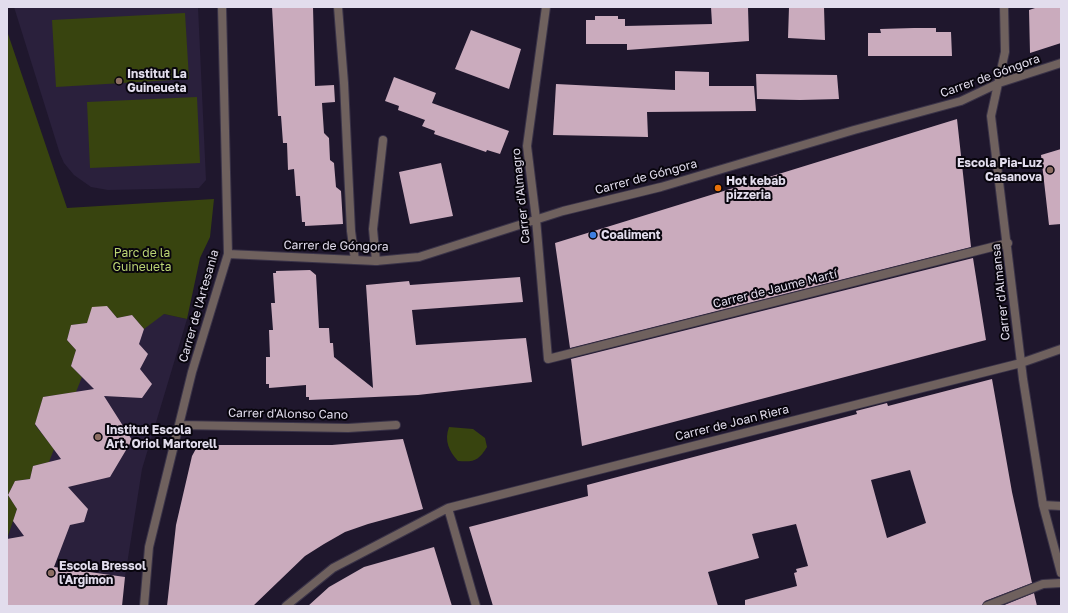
<!DOCTYPE html>
<meta charset="utf-8">
<style>
body{margin:0}
#map{position:relative;width:1068px;height:613px;overflow:hidden;background:#1f172d;font-family:"Golos Text",sans-serif}
canvas{display:block}
.frame{position:absolute;inset:0;border:8px solid #e2dded;pointer-events:none}
</style>
<div id="map">
<canvas width="1068" height="613"></canvas>
<div class="frame"></div>
</div>
<script>
const c = document.querySelector('canvas').getContext('2d');
c.lineJoin = 'round';
function paint(path, color) {
  c.fillStyle = color;
  c.fill(path, 'evenodd');
}
function trace(path, color, width, dash) {
  c.strokeStyle = color;
  c.lineWidth = width;
  c.lineCap = dash ? 'butt' : 'round';
  c.setLineDash(dash || []);
  c.stroke(path);
}
function drawText(font, color, halo, rows, align = 'center') {
  c.font = font + ' "Golos Text",sans-serif';
  c.lineWidth = 4;
  c.setLineDash([]);
  c.textBaseline = 'middle';
  c.strokeStyle = halo;
  c.fillStyle = color;
  for (const [text, x, y, turn = 0] of rows) {
    c.save();
    c.translate(x, y);
    c.rotate((+turn || 0) * Math.PI / 180);
    c.textAlign = isNaN(turn) ? turn : align;
    if (halo) c.strokeText(text, 0, 0);
    c.fillText(text, 0, 0);
    c.restore();
  }
}
const built = new Path2D(`
 M14 7H198L206 180 199 188 108 190 91 187 74 175 64 163 60 154Z
 M92 307 132 315 164 314 187 319 142 469 125 577 65 568 56 555 17 550 7 539 17 509 8 495 15 481 35 424 71 366 76 350 67 340 71 325Z`);
const green = new Path2D(`
 M185 13 189 79 56 87 52 20Z
 M7 31 67 208 214 199 210 237 200 258 187 319 164 314 144 329 132 315 117 318 107 306 87 323 71 325 67 340 76 350 71 366 82 377 76 392 43 397 35 425 54 449 49 462 33 466 30 479 15 481 8 495 17 509 7 539Z
 M197 97 200 163 90 168 87 102Z
 M449 427 473 429 485 438 487 447C478 461 475 462 458 461 449 451 444 441 449 427Z`);
const building = new Path2D(`
 M272 7H313L315 86 334 85 335 102 322 103 324 133 329 138 330 160 334 163 336 187 341 191 343 224 305 226V222H302L300 196H296L294 169 288 170 287 143H283L281 116H278Z
 M711 7H748L749 41 627 50V44H586V20H595V16H618V19H625V26L712 24Z
 M789 7H824L825 40 788 38Z
 M1038 7H1061V43L1030 53 1029 10Z
 M914 28H936V32H951L952 56H868V33H881L880 29Z
 M471 30 521 49 509 89 455 69Z
 M675 71 709 72V86H754L756 111 647 112 648 137 553 135 556 84 675 90Z
 M756 74 837 75 839 99 800 100 757 99Z
 M394 77 436 93 432 103 509 131 500 154 487 150 486 152 434 134 435 131 422 126 425 120 398 110 399 106 385 101Z
 M957 119 971 247 570 348 555 243Z
 M1061 149V224L1049 225 1041 155Z
 M441 163 453 216 410 224 399 172Z
 M973 258 986 340 582 446 571 359Z
 M310 270 316 275 319 328H329L330 343H333L334 357 373 388 366 285 409 281 410 285 520 277 523 302 412 310 416 345 526 338 532 382 418 395 309 400V397H306V385L269 388V384H266V357H270L269 330H273L271 303H275L273 273H276V271Z
 M107 306 117 318 132 315 144 329 139 344 148 354 140 369 152 384 142 398 104 396 132 440 110 477 68 487 88 509 84 522 70 525 54 567 125 577 122 606H7V539L24 536 13 521 17 509 8 495 15 481 30 479 33 466 61 459 35 424 43 397 94 389 71 366 76 350 67 340 71 325 87 323 92 307Z
 M992 379 1012 492 1032 583 985 601 982 606H745V600L797 586 794 573 797 572 796 569 808 566 796 524 752 534 759 558 708 572 718 606H493L469 527 588 496 587 485 857 414 856 411 887 403 888 406ZM910 470 926 523 887 538 871 480Z
 M403 439 423 509 368 524 345 532 324 544 305 556 253 606H167L176 525 192 456 198 445H332Z
 M434 547 452 606H308L329 587 364 567Z
 M1034 593 1037 606H1002Z`);
const lane = new Path2D(`
 M338 7 344 83 351 231 355 260
 M376 261 373 229 383 140`);
const street = new Path2D(`
 M546 7 527 146 536 219 548 359 1008 243
 M1004 7 1005 52 991 116 1023 379 1043 505 1061 573
 M228 254 376 261 419 257 563 211 661 187 854 130 961 101 999 83 1061 63
 M179 425 348 428 396 425
 M1043 505 1061 506
 M448 508 476 606
 M144 606 149 547 192 372 228 254 222 7
 M286 606 333 568 448 508 1021 363 1061 349
 M987 606 1043 584 1061 583`);
const markers = [
 [119,81,4,"#8d6e63"],
 [1050,170,4,"#8d6e63"],
 [718,188,4,"#e8710a"],
 [593,235,4,"#3f7fe0"],
 [98,437,4,"#8d6e63"],
 [51,573,4,"#8d6e63"]
];
const poiNames = [
 ["Institut La",127,74],
 ["Guineueta",127,88],
 ["Escola Pia-Luz",1042,163,"right"],
 ["Casanova",1042,177,"right"],
 ["Hot kebab",726,181],
 ["pizzeria",726,195],
 ["Coaliment",601,235],
 ["Institut Escola",106,430],
 ["Art. Oriol Martorell",106,444],
 ["Escola Bressol",59,566],
 ["l'Argimon",59,580]
];
const streetNames = [
 ["Carrer de Góngora",990,76,-20],
 ["Carrer de Góngora",646,177,-15],
 ["Carrer d'Almagro",521,196,-96],
 ["Carrer de Góngora",336,246,1],
 ["Carrer de Jaume Martí",775,289,-14],
 ["Carrer d'Almansa",1001,292,-96],
 ["Carrer de l'Artesania",199,306,-74],
 ["Carrer d'Alonso Cano",288,414,1],
 ["Carrer de Joan Riera",732,423,-14]
];
const parkNames = [
 ["Parc de la",142,253],
 ["Guineueta",142,267]
];
paint(built, '#2a203c');
paint(green, '#38440f');
paint(building, '#caabbd');
trace(lane, '#3a3348', 10);
trace(street, '#3a3348', 10);
trace(lane, '#6f615e', 8);
trace(street, '#6f615e', 8);
for (const [x, y, r, color] of markers) {
  const dot = new Path2D();
  dot.arc(x, y, r, 0, 2 * Math.PI);
  c.fillStyle = color;
  c.fill(dot);
  trace(dot, '#08050d', 1.5);
}
drawText('bold 12px', '#e2dded', '#08050d', poiNames, 'left');
drawText('12px', '#e2dded', '#08050d', streetNames);
drawText('12px', '#bad373', '#08050d', parkNames);
</script>
